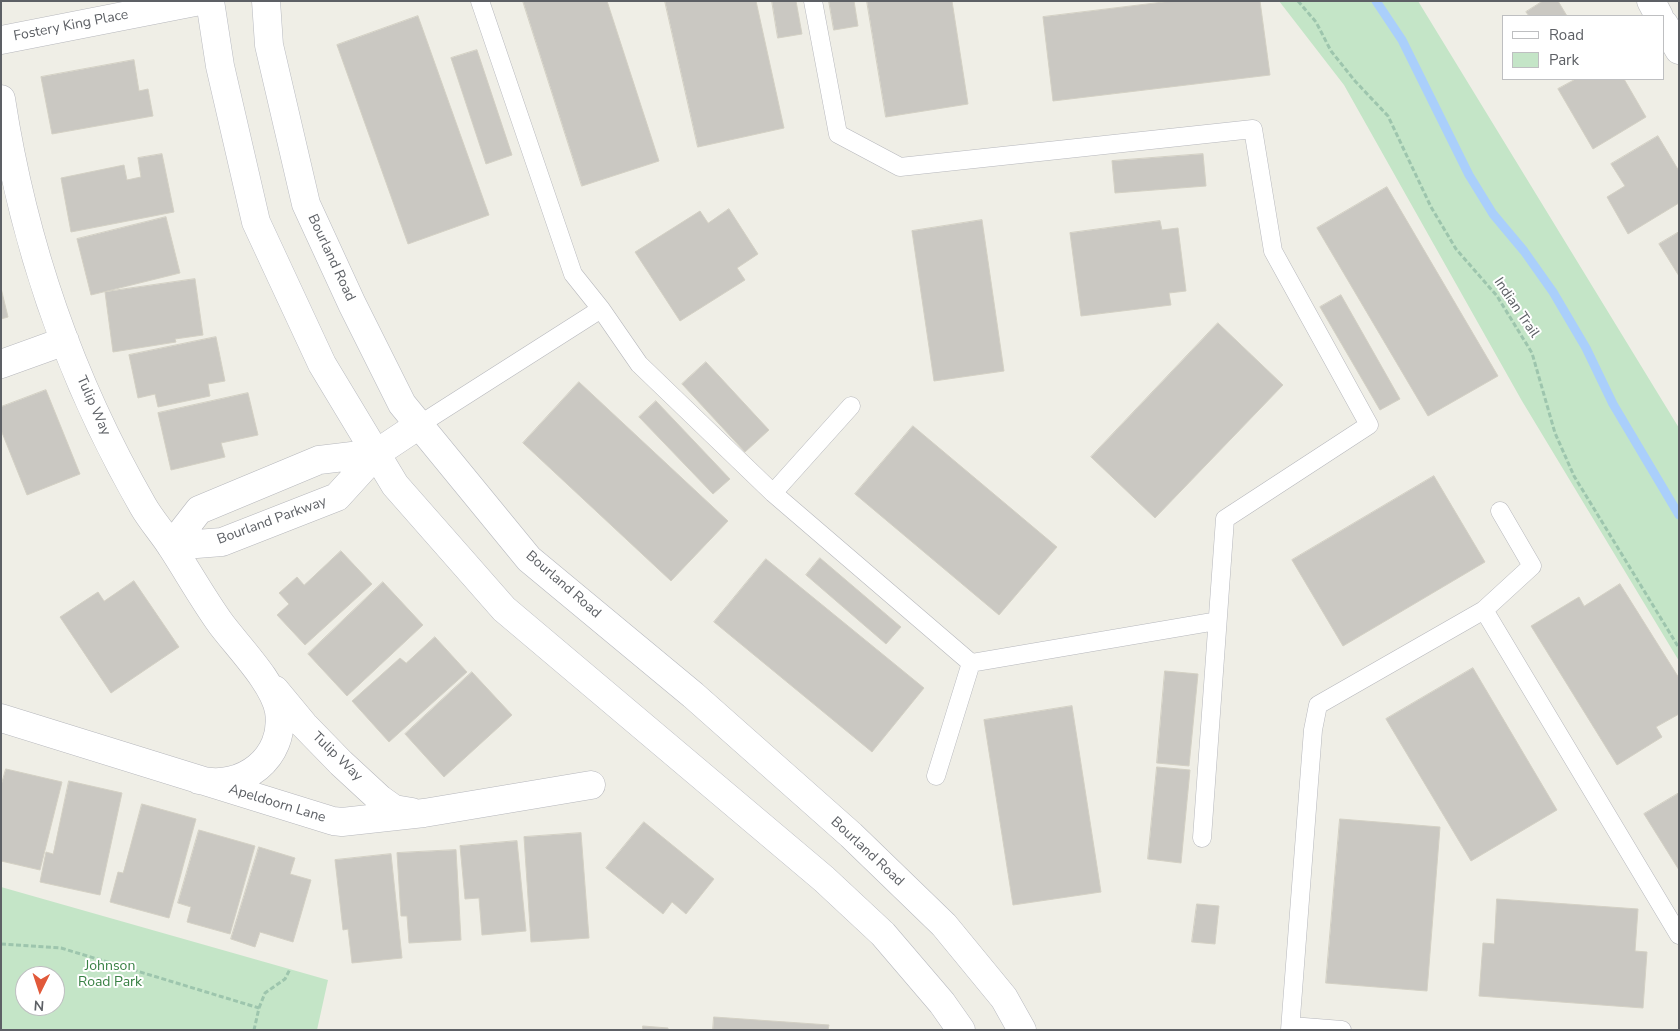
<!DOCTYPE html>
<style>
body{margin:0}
#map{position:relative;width:1680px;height:1031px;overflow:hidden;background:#efeee6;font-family:"Nunito Sans",sans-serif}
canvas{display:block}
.frame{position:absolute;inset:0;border:2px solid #5d6065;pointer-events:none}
.legend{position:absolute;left:1502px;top:15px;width:162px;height:65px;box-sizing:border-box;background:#fff;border:1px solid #bebfc1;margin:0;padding:6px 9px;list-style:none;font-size:15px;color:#5d6065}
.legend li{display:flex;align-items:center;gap:10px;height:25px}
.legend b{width:25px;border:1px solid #bebfc1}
.north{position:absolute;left:15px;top:966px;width:50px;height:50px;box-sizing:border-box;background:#fff;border:1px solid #bebfc1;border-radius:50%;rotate:184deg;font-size:14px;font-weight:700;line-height:20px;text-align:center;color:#5d6065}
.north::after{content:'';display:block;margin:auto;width:18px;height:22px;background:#e1593a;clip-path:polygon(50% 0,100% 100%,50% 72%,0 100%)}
</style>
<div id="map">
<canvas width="1680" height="1031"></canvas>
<div class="frame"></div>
<ul class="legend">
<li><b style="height:6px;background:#fff"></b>Road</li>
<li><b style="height:14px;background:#c4e5c7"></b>Park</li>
</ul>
<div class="north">N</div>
</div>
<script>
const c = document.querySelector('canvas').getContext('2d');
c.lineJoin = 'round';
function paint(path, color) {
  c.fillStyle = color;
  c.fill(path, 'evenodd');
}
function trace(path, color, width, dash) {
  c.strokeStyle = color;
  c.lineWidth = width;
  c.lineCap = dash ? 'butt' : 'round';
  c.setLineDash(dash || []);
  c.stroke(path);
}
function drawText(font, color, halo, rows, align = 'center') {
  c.font = font + ' "Nunito Sans",sans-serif';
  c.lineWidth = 4;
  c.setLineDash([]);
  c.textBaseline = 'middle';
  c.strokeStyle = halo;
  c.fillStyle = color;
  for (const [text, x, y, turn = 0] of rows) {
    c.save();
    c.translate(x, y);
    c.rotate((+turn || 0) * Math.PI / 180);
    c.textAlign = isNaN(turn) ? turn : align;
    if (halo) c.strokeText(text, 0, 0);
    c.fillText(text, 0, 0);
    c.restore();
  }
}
const green = new Path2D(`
 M1279 1H1418L1679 428V661L1522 401 1344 85Z
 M1 887 328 980 317 1030H1ZM25 976H55V1006H25Z`);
const stream = new Path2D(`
 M1376 1 1402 40 1469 175 1493 214 1524 251 1553 292 1586 348 1613 404 1679 515`);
const building = new Path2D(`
 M523 1H607L659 161 582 186Z
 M665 1H756L784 128 698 147Z
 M772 1H796L802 34 778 38Z
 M829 1H854L858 26 834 30Z
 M867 1H952L968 104 886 117Z
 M1172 1H1260L1270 75 1053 101 1043 17Z
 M1543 1H1558L1567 16H1529L1526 12Z
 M418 16 489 215 408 244 337 45Z
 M477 50 512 155 486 164 451 58Z
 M134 60 139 91 148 89 153 116 52 134 41 77Z
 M1576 79H1624L1646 117 1593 149 1558 89Z
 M1658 136 1679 171V203L1628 234 1607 197 1625 186 1611 164Z
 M162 154 174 212 71 232 61 178 124 165 127 180 141 177 138 158Z
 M1203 154 1206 186 1115 193 1112 161Z
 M1387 187 1498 376 1428 416 1317 228Z
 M729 209 758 254 737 268 745 280 680 321 635 252 700 211 708 223Z
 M166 217 180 273 91 295 77 239Z
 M982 220 1004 371 934 381 912 231Z
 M1160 221 1162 230 1178 228 1186 291 1169 293 1171 305 1081 316 1070 233Z
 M1679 232V276L1659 244Z
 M195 279 203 335 175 339 176 342 113 352 105 292Z
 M1 288 8 317 1 319Z
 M1341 295 1400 399 1380 410 1320 307Z
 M1218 323 1283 385 1155 518 1091 457Z
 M216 337 225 381 208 384 210 396 158 407 155 394 138 398 129 355Z
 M706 362 769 430 745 452 682 384Z
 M579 382 728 521 671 581 523 443Z
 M46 390 80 474 27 495 1 430V407Z
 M248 393 258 435 221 443 225 457 171 470 158 413Z
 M656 401 730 479 713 494 639 417Z
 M913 426 1057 547 999 615 855 494Z
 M1434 476 1485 562 1343 646 1292 560Z
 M341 551 372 584 305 645 277 615 289 604 279 593 297 577 304 585Z
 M820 558 901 627 886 644 806 575Z
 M766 559 924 688 872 752 714 622Z
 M134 581 179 647 111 693 60 617 98 592 104 601Z
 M383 582 423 625 347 696 308 654Z
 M1620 584 1679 678V714L1656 727 1662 737 1617 765 1531 626 1579 597 1584 606Z
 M435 637 467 672 389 742 352 701 400 658 406 663Z
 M1473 668 1557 810 1471 861 1386 719Z
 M1165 671 1198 674 1189 766 1157 763Z
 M472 672 512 715 444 777 405 734Z
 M1072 706 1101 892 1013 905 984 720Z
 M1157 767 1190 770 1181 863 1148 859Z
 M6 769 62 782 40 870 1 861V786Z
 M69 781 122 793 100 895 40 882 46 852 53 854Z
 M1679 793V870L1644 814Z
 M142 804 196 819 169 918 110 902 118 872 123 873Z
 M1340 819 1440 827 1427 991 1326 983Z
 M644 822 714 879 686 914 672 902 663 914 606 868Z
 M199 830 255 846 230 934 187 922 191 907 178 903Z
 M581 833 589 938 531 942 524 837Z
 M517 841 526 931 482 935 479 898 465 899 460 846Z
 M259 847 295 858 290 874 311 880 293 942 260 932 255 947 231 939Z
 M456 850 461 940 409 943 407 916H401L397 853Z
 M391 854 402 958 352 963 348 929 343 930 335 860Z
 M1497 899 1638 909 1635 951 1647 952 1643 1008 1479 996 1483 943 1494 944Z
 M1197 904 1219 906 1215 944 1192 942Z
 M714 1017 829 1025 828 1030H713Z
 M643 1026 668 1028V1030H643Z`);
const path = new Path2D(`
 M1298 1 1316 22 1331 51 1355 81 1388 116 1431 207 1456 249 1497 296 1532 353 1555 433 1574 476 1679 648
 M1 944 61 948 259 1008 254 1030
 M259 1008 265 993 285 979 290 969`);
const service = new Path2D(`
 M813 1 838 134 900 167 1253 129 1273 251 1369 425 1225 519 1202 838
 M601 309 639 364 773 493 971 663 1217 621
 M419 425 601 309 573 274 480 1
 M773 493 851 406
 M1484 610 1532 566 1500 511
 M936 776 971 663
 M1291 1026 1342 1030
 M1290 1030 1313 730 1318 705 1484 610 1679 935`);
const minor = new Path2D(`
 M1651 1 1659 16
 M1664 24 1679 50
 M1 40 200 1
 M1 99C23 242 71 381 143 506 151 520 162 532 171 546 188 572 203 599 221 624 239 648 274 683 279 711 286 758 242 791 199 780
 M1 364 65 341
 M171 546 222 542 337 497 377 453 419 425
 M171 546 199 510 319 460 377 453
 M275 690 304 725 341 763 380 799 394 809 412 812
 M1 718 333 821 342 822 424 813 591 785`);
const secondary = new Path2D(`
 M210 1 220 66 256 222 322 364 395 485 504 609 824 879 883 934 942 1003 961 1030
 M266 1 269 45 306 204 352 304 402 404 529 559 693 695 851 835 944 925 1004 998 1022 1030`);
const streetNames = [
 ["Fostery King Place",71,26,-11],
 ["Bourland Road",331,258,65],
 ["Indian Trail",1516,308,56],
 ["Tulip Way",93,406,66],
 ["Bourland Parkway",272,521,-20],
 ["Bourland Road",563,585,41],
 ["Tulip Way",337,757,44],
 ["Apeldoorn Lane",277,804,17],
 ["Bourland Road",867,852,43]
];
const parkNames = [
 ["Johnson",110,967],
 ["Road Park",110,983]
];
paint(green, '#c4e5c7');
trace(stream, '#aacffb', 9);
paint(building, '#cac8c2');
trace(building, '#d3d0c4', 1);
trace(service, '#b6b7bc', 19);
trace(minor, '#b6b7bc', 29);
trace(secondary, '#b7b9bf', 29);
trace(path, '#9dc5ad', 3, [5, 2.5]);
trace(service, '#fff', 18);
trace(minor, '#fff', 28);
trace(secondary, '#fff', 28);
drawText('14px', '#5d6065', '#fff', streetNames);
drawText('14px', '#398144', '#fff', parkNames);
</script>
